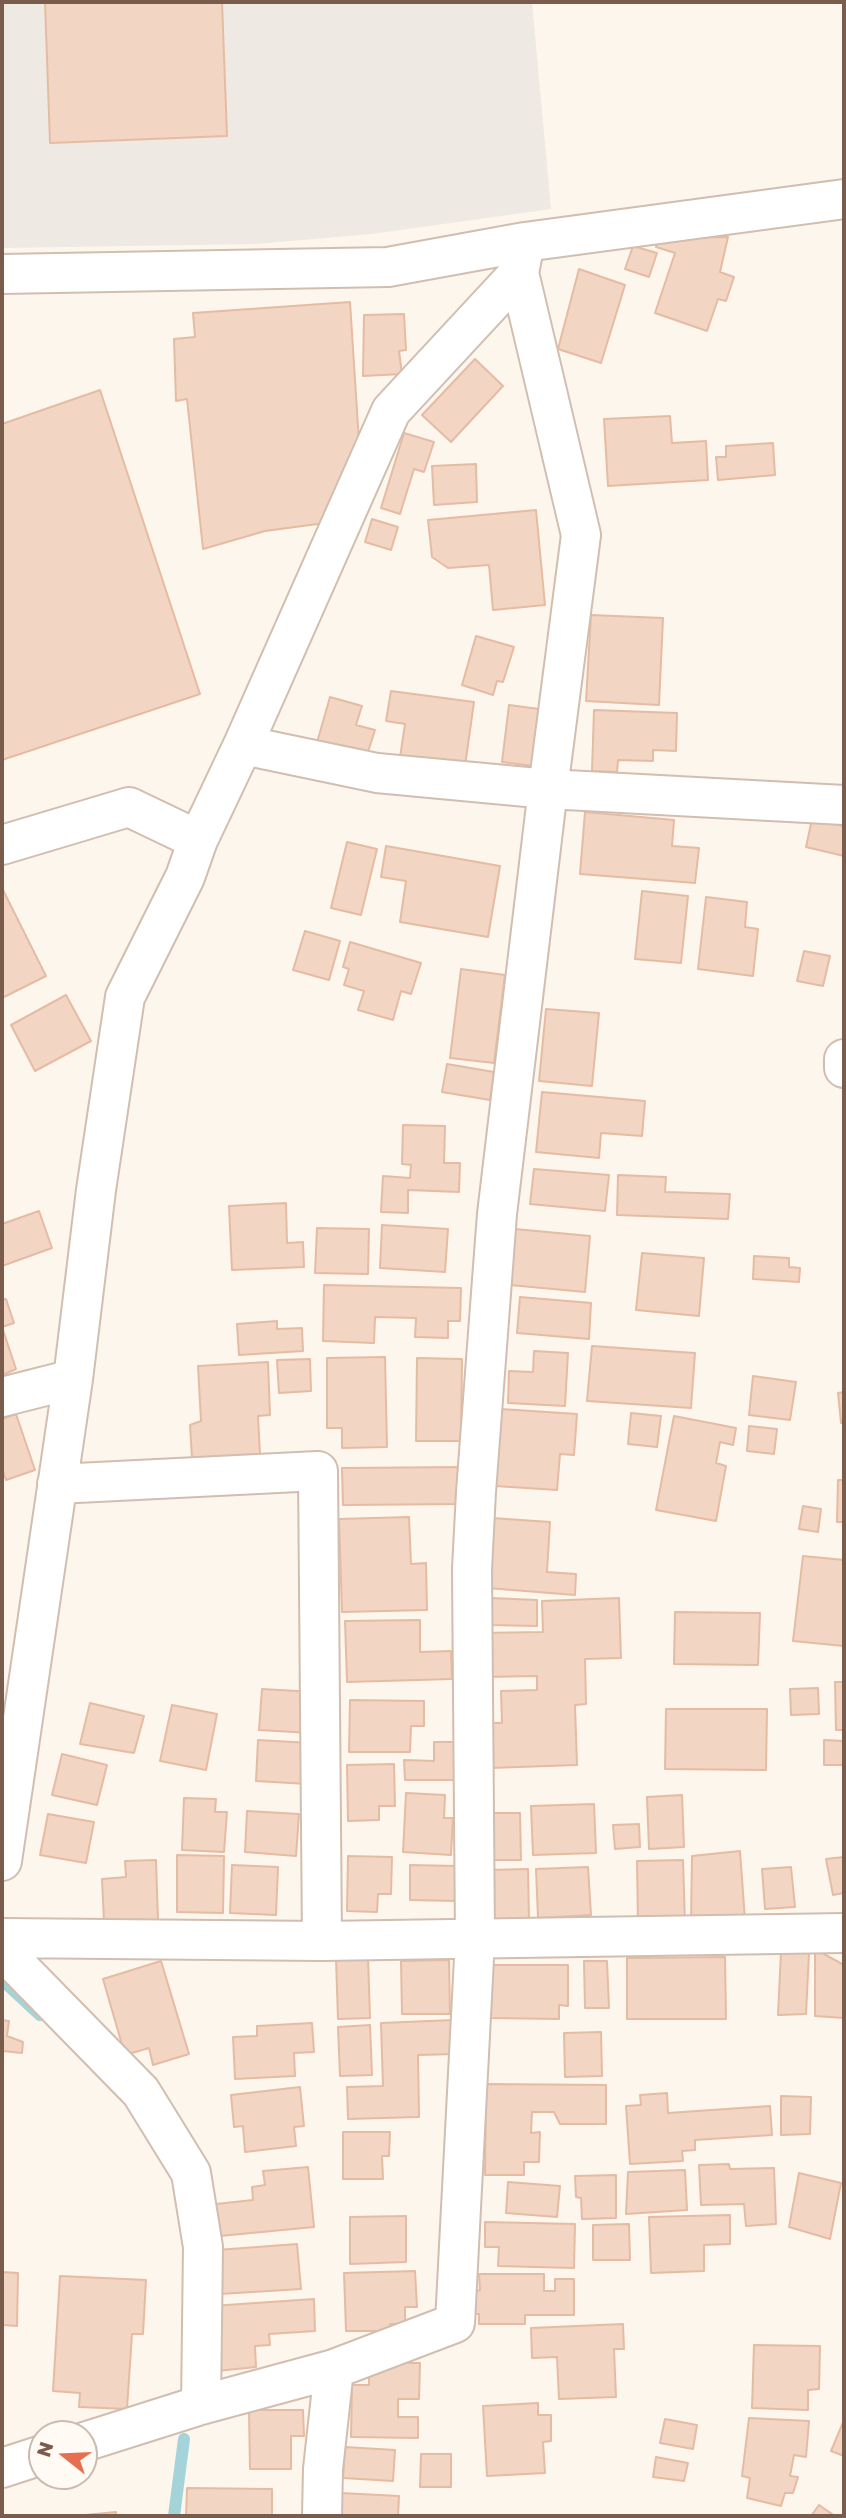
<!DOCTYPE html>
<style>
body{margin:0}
#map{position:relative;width:846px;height:2518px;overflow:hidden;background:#fdf6ec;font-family:"Golos Text",sans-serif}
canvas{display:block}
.frame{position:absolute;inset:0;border:4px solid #7a5c4d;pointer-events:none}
.north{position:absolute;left:28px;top:2420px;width:70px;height:70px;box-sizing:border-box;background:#fffaf3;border:2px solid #cabbb1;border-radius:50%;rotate:288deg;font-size:19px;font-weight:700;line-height:28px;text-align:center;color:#7a5c4d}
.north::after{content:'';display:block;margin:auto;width:24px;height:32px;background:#e76f51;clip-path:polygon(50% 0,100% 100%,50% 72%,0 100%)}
</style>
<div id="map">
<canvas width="846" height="2518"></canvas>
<div class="frame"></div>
<div class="north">N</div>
</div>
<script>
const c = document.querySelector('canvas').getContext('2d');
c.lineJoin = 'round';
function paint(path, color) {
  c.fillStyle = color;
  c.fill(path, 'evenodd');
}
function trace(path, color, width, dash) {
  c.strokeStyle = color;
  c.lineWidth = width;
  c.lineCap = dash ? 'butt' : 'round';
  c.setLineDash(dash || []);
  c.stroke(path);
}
const industrial = new Path2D(`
 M2 2H532L551 209 372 234 256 244 2 248Z`);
const stream = new Path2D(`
 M2 1980 40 2015
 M174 2516 184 2439`);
const building = new Path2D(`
 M45 2H222L227 136 50 143Z
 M728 237 720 272 734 277 726 301 718 299 707 331 655 313 675 253 656 247 658 238Z
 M633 246 657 253 649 277 625 269Z
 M579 269 625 285 601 363 558 349Z
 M350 302 359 442 325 523 265 531 203 549 187 399 176 401 174 339 195 337 193 313Z
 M404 314 406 350 399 351 402 374 363 376 364 315Z
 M475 359 503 386 451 442 422 415Z
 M100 390 200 694 2 760V424Z
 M670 416 672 443 706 441 708 480 608 486 604 419Z
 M404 433 434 442 424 472 414 469 400 514 381 508Z
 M773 443 775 475 718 480 716 457H726V446Z
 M476 464 477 502 434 505 432 466Z
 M536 510 545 605 493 610 489 565 448 568 432 557 428 520Z
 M372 519 398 527 391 550 365 542Z
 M591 615 663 618 659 705 586 701Z
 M476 636 514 647 503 682 497 681 493 695 462 685Z
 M391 691 474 702 464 773 399 764 405 724 386 721Z
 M330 697 362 706 356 725 375 730 365 761 316 746Z
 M509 705 539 709 533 766 502 762Z
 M594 710 677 713 676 751 653 750V761L618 760 617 772 592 771Z
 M585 812 674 820 672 846 699 848 695 883 580 874Z
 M812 819 844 826V856L806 847Z
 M347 842 377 849 361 915 331 908Z
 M386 846 500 866 488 937 400 922 406 881 381 877Z
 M2 888 46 976 2 998Z
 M642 891 688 896 681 963 635 959Z
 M706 897 747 902 745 927 758 929 753 976 698 969Z
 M305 931 340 941 329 980 293 970Z
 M350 942 421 963 411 994 401 991 393 1020 358 1010 364 991 344 985 349 969 343 967Z
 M804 951 830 956 823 986 797 981Z
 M461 969 505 975 494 1063 450 1058Z
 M66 995 91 1041 35 1071 11 1025Z
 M546 1009 599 1013 592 1086 539 1081Z
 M447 1064 494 1072 490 1100 442 1092Z
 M542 1092 645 1101 642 1136 601 1133 599 1158 536 1152Z
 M403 1125 445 1126 444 1163H460L459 1192 408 1190V1213L381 1212 383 1176 410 1178 411 1165 402 1164Z
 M534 1169 609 1175 605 1211 530 1204Z
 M618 1175 666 1177 665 1192 730 1194 728 1219 617 1215Z
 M286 1203 287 1243 303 1242 304 1267 232 1270 229 1206Z
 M39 1211 52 1248 2 1266V1224Z
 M382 1225 448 1229 445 1272 380 1268Z
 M317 1228 369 1229 368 1274 315 1273Z
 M515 1229 590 1236 585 1292 510 1285Z
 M642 1253 704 1258 699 1316 636 1310Z
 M754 1256 789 1258V1267L800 1268 799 1282 753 1279Z
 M324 1285 461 1288 460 1321H448V1338L415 1337 416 1318 375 1317 374 1343 323 1341Z
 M520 1297 591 1303 589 1339 517 1333Z
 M6 1299 14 1323 2 1327 16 1369 2 1375V1300Z
 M277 1321V1329L302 1328 303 1351 239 1355 237 1324Z
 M592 1346 695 1353 691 1408 587 1401Z
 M534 1351 568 1353 565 1406 508 1403 509 1371 533 1372Z
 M385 1357 387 1447 342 1448V1428H327V1358Z
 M417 1358 462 1359 461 1441H416Z
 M310 1359 311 1391 279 1393 277 1360Z
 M268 1362 270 1415 258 1416 260 1454 192 1458 190 1425 201 1421 198 1366Z
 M753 1376 796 1382 790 1420 749 1415Z
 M844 1392V1423H841L838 1393Z
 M501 1409 577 1414 574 1455 560 1454 557 1490 495 1486Z
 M631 1413 661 1416 657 1447 628 1444Z
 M16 1414 35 1470 6 1480 2 1468V1419Z
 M674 1416 736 1428 733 1445 720 1442 716 1463 726 1466 716 1521 656 1510Z
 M749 1426 777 1429 774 1454 747 1451Z
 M464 1467V1504L343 1505 342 1468Z
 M838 1480H844V1522H837Z
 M803 1506 821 1509 818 1532 799 1529Z
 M409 1517 411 1564 426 1563 427 1610 342 1612 339 1519Z
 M492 1518 550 1522 547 1572 576 1574 575 1595 487 1588Z
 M803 1556 844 1560V1646L793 1641Z
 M491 1598 537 1600V1626L491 1625Z
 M619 1598 621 1658 585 1659 586 1704 575 1705 577 1765 490 1768 489 1723H502L501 1691 537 1690V1676L483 1677 481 1633 543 1632 542 1601Z
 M675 1612 760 1613 758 1665 674 1664Z
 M420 1620V1652L451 1651 452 1679 347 1682 345 1621Z
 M835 1682H844V1730H836Z
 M818 1688 819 1714 791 1715 790 1689Z
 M262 1689 314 1692 311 1733 259 1730Z
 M350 1700 424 1701V1726H411L410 1752H349Z
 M90 1703 144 1716 134 1753 80 1744Z
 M172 1705 217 1714 206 1770 160 1761Z
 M666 1709H767L766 1770 665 1769Z
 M258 1740 310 1743 307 1784 256 1781Z
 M824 1740 844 1741V1765H824Z
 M434 1742H454L455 1780H405L404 1760 434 1761Z
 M62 1754 107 1765 97 1805 52 1795Z
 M394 1764 395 1806H379V1820L348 1821 347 1765Z
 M406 1793 445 1795 444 1818H453L451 1855 403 1852Z
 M682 1795 684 1847 649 1849 647 1797Z
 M184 1798 216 1799 215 1812H227L224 1852 182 1850Z
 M594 1804 596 1853 533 1855 531 1806Z
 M247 1811 299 1814 296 1856 245 1852Z
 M487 1813H520L521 1860H488Z
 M48 1814 94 1822 86 1863 40 1855Z
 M639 1824 640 1847 615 1849 613 1825Z
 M740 1851 745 1920 691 1921 692 1856Z
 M177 1855 224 1856 223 1913 177 1912Z
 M348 1856 392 1857 391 1894H378L377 1912 347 1911Z
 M844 1857V1893L833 1895 826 1859Z
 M156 1860 158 1920 104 1922 102 1879 126 1877 125 1861Z
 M683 1860 685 1923 638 1925 637 1861Z
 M232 1865 278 1867 276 1915 230 1913Z
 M410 1865 457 1866 456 1901 410 1900Z
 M588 1867 591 1915 538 1918 536 1869Z
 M791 1867 795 1907 765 1909 762 1869Z
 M528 1869 529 1922H488L487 1870Z
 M815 1949 844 1965V2018L815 2016Z
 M781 1952 809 1953 806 2014 778 2015Z
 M368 1957 370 2018 338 2019 336 1959Z
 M725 1957 726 2019H627V1958Z
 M449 1960 450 2014H402L401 1961Z
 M161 1961 189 2054 153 2065 149 2048 125 2055 103 1979Z
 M584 1961H607L609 2008H585Z
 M492 1965H568V2006L559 2005V2019L491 2018Z
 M2 2020 9 2021 7 2036 23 2042 22 2053 3 2051 2 2064Z
 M454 2020 455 2054 418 2055 419 2117 348 2119 347 2087 383 2086 381 2023Z
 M312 2023 314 2052 294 2053 295 2076 235 2079 233 2037 257 2036V2026Z
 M370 2025 372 2075 340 2076 338 2027Z
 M601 2032 602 2076 565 2077 564 2033Z
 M486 2084 606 2085V2124H560L554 2112H532L531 2133 540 2132 539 2162H524V2175H485Z
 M300 2087 304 2126 294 2127 296 2146 245 2152 243 2126 234 2127 231 2095Z
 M667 2093 668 2113 770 2106 772 2135 695 2140V2150L682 2151 683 2161 630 2164 626 2106 641 2105 640 2095Z
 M781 2096 811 2097 810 2134 781 2135Z
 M343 2132H390L389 2156H382L383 2179H343Z
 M729 2164 730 2169 774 2168 776 2224 746 2226 744 2204 701 2205 699 2165Z
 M308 2167 314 2227 220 2236 216 2204 253 2200 252 2187 265 2185 263 2171Z
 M685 2170 687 2210 626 2214 628 2172Z
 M799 2173 841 2183 830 2239 789 2227Z
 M616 2175V2218L582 2219 581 2198 576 2197 575 2176Z
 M508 2182 560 2186 557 2217 506 2213Z
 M730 2215V2244L704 2245V2271L651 2273 649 2217Z
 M406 2216V2262L350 2264V2217Z
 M485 2222 575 2224 574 2268 498 2266 499 2247H485Z
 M629 2224 630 2260H593V2225Z
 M297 2244 301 2289 220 2294 217 2250Z
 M415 2271 417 2307H405V2324H390L391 2331H346L344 2273Z
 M2 2272 18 2273 17 2326 2 2325Z
 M479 2274H544V2291H555V2279H574V2315H525V2324H479V2314H472L473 2291 480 2290Z
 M60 2276 146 2280 143 2334H132L127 2409 79 2407 80 2393 53 2391Z
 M314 2299 315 2331 269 2334 270 2345 255 2346 256 2367 217 2371 212 2306Z
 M623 2324 624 2349H614L616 2397 559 2399 557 2357 532 2358 531 2328Z
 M754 2345 820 2346 819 2389 808 2390V2410L752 2408Z
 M383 2363H420L419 2399H398V2417H418V2438L351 2437 352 2385H369V2371Z
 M538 2403V2415H551V2441L543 2442 545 2473 487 2476 483 2406Z
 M249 2410H303L304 2436H291V2469H250Z
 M749 2418 809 2421 806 2457 794 2455 790 2476 798 2477 793 2493H785L781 2506 747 2498 750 2478 742 2476Z
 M665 2419 697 2425 693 2449 660 2443Z
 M844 2420V2456L831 2451Z
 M345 2447 395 2450 393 2481 343 2478Z
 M421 2454H451V2487H420Z
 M656 2457 688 2463 684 2481 653 2477Z
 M187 2488 272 2489V2516H186Z
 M340 2493 399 2496 398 2516H338Z
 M819 2505 835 2516H811Z
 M116 2512V2516H75Z`);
const minor = new Path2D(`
 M2 274 388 267 525 242 844 199
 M243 745 377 773 548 789 844 805
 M2 845 129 807 198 840
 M844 1059V1068
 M2 1397 73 1379
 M57 1484 318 1471 322 1941
 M2 1861 73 1379 96 1190 125 997 185 877 198 840 243 745 391 411 519 273
 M2 1938 322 1941 844 1933
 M2 1950 141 2092 191 2173 203 2247 201 2405
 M84 2442 201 2405 334 2369 455 2323 475 1939 472 1569 476 1492 497 1214 548 789 581 535 519 273 525 242
 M2 2468 42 2455
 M322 2516 323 2469 334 2369`);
paint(industrial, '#efe9e4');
trace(stream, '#a5d3da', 12);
paint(building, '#f3d5c3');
trace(building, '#e6bba3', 2);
trace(minor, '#d1beb0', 42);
trace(minor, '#fff', 38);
</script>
